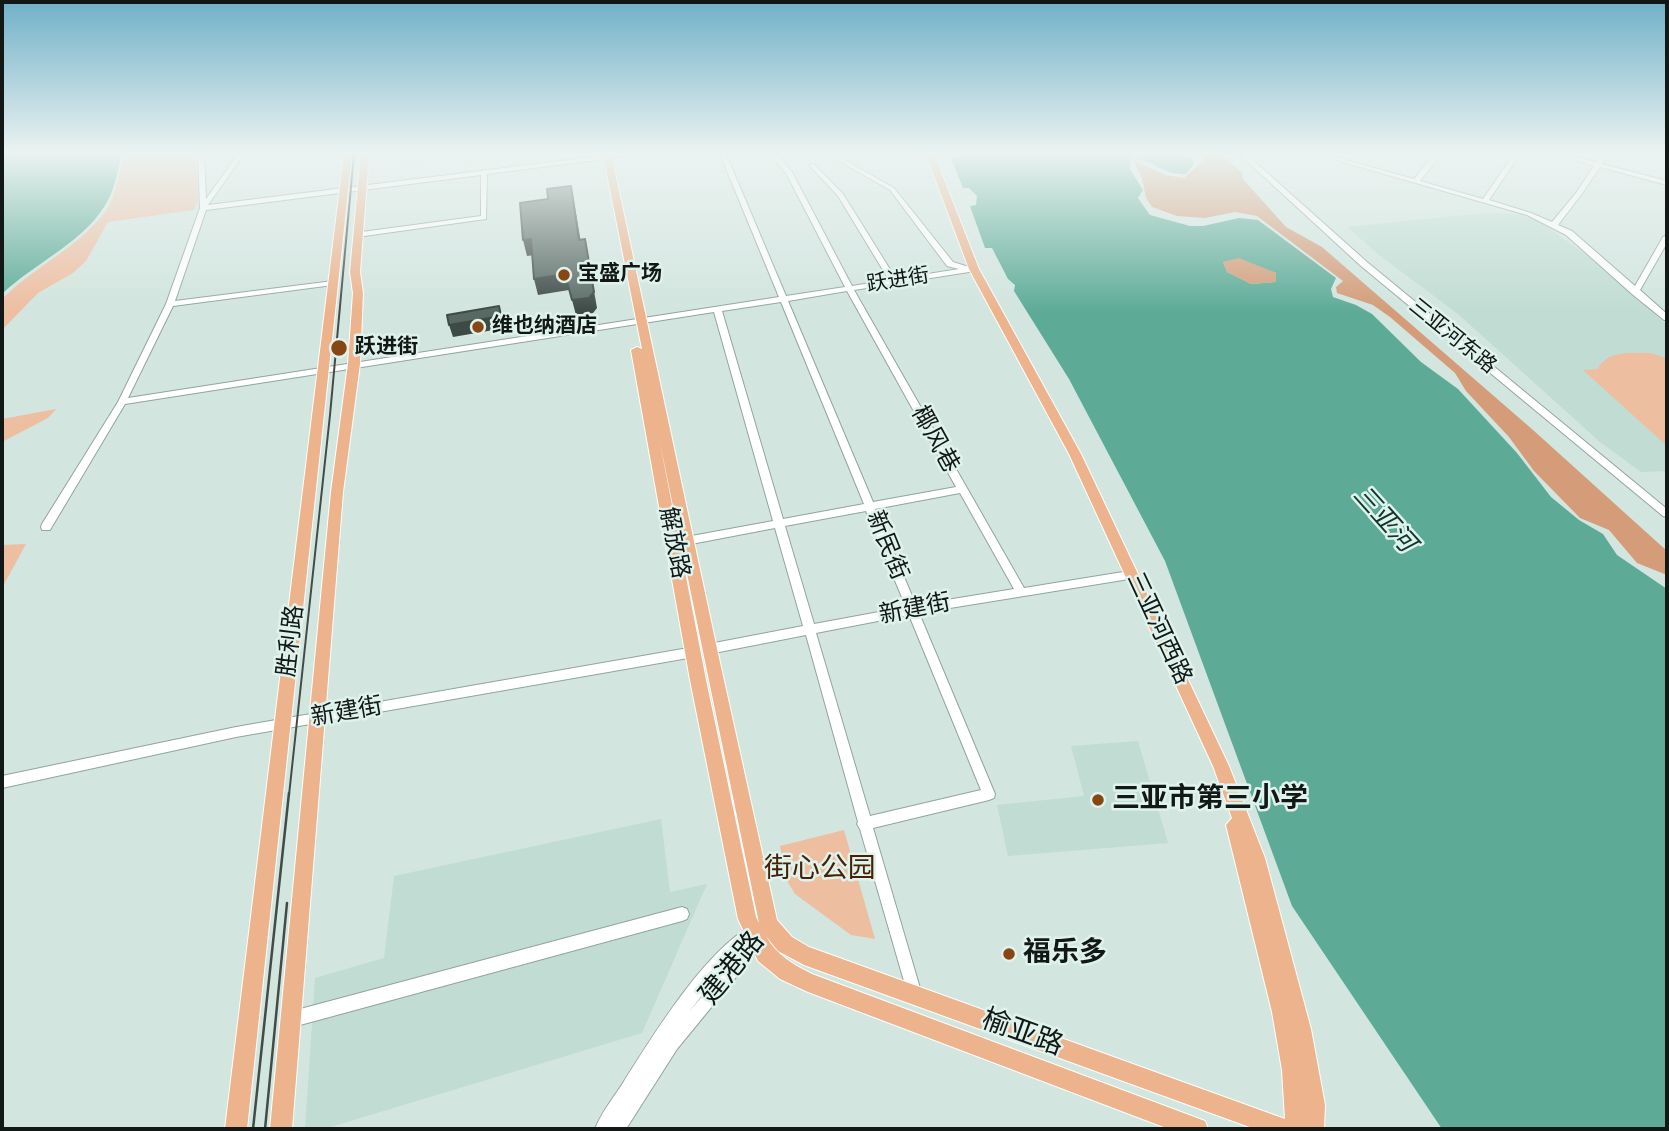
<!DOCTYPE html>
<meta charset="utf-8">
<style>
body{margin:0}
#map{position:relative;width:1669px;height:1131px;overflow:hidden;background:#d2e5df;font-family:"Titillium Web",sans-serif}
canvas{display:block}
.frame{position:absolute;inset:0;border:4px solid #121816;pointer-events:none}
</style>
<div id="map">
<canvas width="1669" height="1131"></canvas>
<div class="frame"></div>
</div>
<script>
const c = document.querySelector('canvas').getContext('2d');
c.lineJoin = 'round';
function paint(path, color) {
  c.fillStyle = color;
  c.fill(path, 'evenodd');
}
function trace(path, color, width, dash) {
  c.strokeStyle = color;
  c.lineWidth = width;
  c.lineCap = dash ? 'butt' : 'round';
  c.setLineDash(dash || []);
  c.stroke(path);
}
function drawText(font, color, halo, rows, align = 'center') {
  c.font = font + ' "Titillium Web","Noto Sans SC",sans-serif';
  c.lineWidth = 5;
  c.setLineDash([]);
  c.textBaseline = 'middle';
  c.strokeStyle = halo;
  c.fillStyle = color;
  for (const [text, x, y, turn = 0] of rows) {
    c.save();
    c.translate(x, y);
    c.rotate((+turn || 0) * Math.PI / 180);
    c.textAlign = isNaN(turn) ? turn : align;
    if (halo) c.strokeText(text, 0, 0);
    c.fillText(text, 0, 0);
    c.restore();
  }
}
const built = new Path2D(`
 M404 154H505L471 157V166L464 167 462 158 403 164Z
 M1484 213 1523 214 1542 223 1584 253 1667 325V471L1641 472 1600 442 1458 314 1379 255 1347 227Z
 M1138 741 1168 843 1008 856 997 805 1084 796 1071 746Z
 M661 819 670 892 707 884 642 1033 324 1129H305L315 978 384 958 394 876Z`);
const green = new Path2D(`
 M124 154H196L198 202 194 210 108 222 86 261 73 273 38 293 2 330V299C34 267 79 247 106 211 116 196 120 172 124 154Z
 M1650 353 1667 358V446L1583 370 1598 369C1607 350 1632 353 1650 353Z
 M56 409 48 418 2 442V419Z
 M26 544 2 588V545Z
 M844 830 875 939 851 935 795 894 786 879 780 846Z`);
const forest = new Path2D(`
 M1200 154H1221L1243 174 1242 178 1286 227 1322 247 1533 430 1667 551V575L1637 563 1609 530 1580 518 1534 471 1509 437 1466 391 1455 373 1390 317 1373 305 1337 293 1336 287 1343 281 1257 216 1235 212 1205 218 1177 216 1152 207 1146 198 1142 178 1134 162 1135 161 1165 175 1184 178 1205 159Z
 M1239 257 1276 273V282L1251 284 1227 272 1223 262Z`);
const water = new Path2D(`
 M2 154H122C118 168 116 183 110 196 90 240 35 262 2 294Z
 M955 154H1190L1194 164 1186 174C1163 176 1149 157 1131 159L1130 169 1143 190 1138 198 1150 215 1190 226H1203L1239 218 1258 220 1336 278 1331 289 1333 297 1356 305 1372 314 1421 362 1458 389 1517 453 1551 497 1579 520 1603 534 1617 555 1667 589V1129H1442L1292 906 1165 561 1069 379 1014 291 1015 285 1008 279 992 248H985L970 206 976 205 977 196 969 188H963L951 158 956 157ZM1239 258 1276 273V282L1251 284 1227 272 1223 262Z`);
const minor = new Path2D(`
 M198 154H204L206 199 238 154H244L208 205 616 154H632L629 156 487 174 486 219 357 237H354V233L481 216V175L206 210 175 301 333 281 337 283 333 285 173 306 128 398 779 297 720 154H726L786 296 845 287 786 173 770 154H776L792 172 852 286 889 280 838 196 810 166V164H814L843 194 896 279 959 269 947 266 890 190 827 154H834L894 188 953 262 972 268V272H969L854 290 1024 588 1123 572 1127 573 1128 576 1127 579 1123 580 919 613 995 794 994 798 989 800 873 828 922 995 920 1000 915 1002 910 1000 908 995 860 829 857 824 858 822 806 635 709 654 705 652 703 649 705 646 709 644 803 626 775 528 686 545 681 541 686 537 773 521 714 312 125 404 50 530H42L41 527 42 524 118 402 166 304 200 208ZM847 291 956 487 873 502 788 301ZM781 302 864 504 783 519 722 311ZM960 493 1014 589 916 605 875 509ZM866 511 906 607 814 624 785 526ZM909 615 981 790 870 816 816 633Z
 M1239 154H1246L1367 262 1667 509V517L1663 516 1361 266Z
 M1315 154H1324L1414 179 1435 154H1441L1420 181 1483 199 1514 154H1520L1489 200 1531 213 1552 222 1576 193 1594 166 1555 154H1565L1596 162 1602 154H1608L1602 164 1667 181V185L1600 167 1581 195 1558 225 1572 231 1635 286 1663 237 1667 235V243L1640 290 1667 314V320H1664L1632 294 1566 235 1527 215Z
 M694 647 698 649 700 652 698 655 694 657 236 737 2 788V776L236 727Z
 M682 907 687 909 689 914 687 919 682 921 289 1028 284 1025 281 1020 284 1015 289 1012Z
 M759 922 764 924 766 929 764 933 766 938 764 943 677 1049 626 1129H595C601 1113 614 1097 623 1083 652 1037 709 943 759 922ZM734 958 689 1012 724 967Z`);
const major = new Path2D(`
 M344 154H352L247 1129H225Z
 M361 154H369L360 272 363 293 360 364 343 492 292 1129H270L331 492 348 364 353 293 350 272Z
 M603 154H611L717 649 777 920 792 937 809 947 1285 1119 1282 1070 1272 1012 1226 825 1232 818 1213 766 1069 454 969 269 926 154H934L979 269 1081 454 1229 766 1265 858 1311 1029 1325 1105 1324 1129H1255L804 965 778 951 766 936C776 955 794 965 812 974L1197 1118 1205 1121 1208 1129H1169L808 992 780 979 758 961 738 919 690 680 631 350 637 347 642 349ZM659 438 759 923 756 917 706 680Z`);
const tramFar1 = new Path2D(`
 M289 795 330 415 354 154`);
const tram = new Path2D(`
 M253 1129 289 793
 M265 1129 287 903`);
const shadedWall = new Path2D(`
 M571 186 574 201 583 255 579 240Z
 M531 239 535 255 527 256 523 240Z
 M585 239 597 308 593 313 576 315 572 300Z
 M565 274 569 290 538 295 534 279Z
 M499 306 505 328 453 337 449 325Z`);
const building = new Path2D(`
 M571 186 579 240 585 239 594 292 589 298 572 300 565 274 534 279 531 239 523 240 520 203 548 199 547 189Z
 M499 306 501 316 449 325 447 315Z`);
const markers = [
 [564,275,7,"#884613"],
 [478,327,7,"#884613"],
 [339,348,9,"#884613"],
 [1098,800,7,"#884613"],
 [1009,954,7,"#884613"]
];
const farPoinames = [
 ["宝盛广场",578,275],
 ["维也纳酒店",492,327],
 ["跃进街",355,348]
];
const farStreetnames = [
 ["跃进街",898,281,-9],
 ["三亚河东路",1452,337,39]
];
const streetNames = [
 ["椰风巷",934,440,61],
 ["解放路",673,543,79],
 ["新民街",886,546,68],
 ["新建街",915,610,-11],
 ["三亚河西路",1158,629,65],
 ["胜利路",292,641,-83],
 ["新建街",347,713,-10]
];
const waterNames = [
 ["三亚河",1383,520,48]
];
const nearPoinames = [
 ["三亚市第三小学",1112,800],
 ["福乐多",1023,954]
];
const nearParknames = [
 ["街心公园",820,870]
];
const nearStreetnames = [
 ["建港路",733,969,-51],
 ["榆亚路",1022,1034,20]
];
paint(built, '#c0dcd3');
paint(green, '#eebea1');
paint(forest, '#d49c79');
paint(water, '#5dab97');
trace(minor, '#92a49f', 2);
trace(major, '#fff', 2);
paint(minor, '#fff');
paint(major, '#ecb38c');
trace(tramFar1, '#424b48', 2);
trace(tram, '#424b48', 2.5);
paint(shadedWall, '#3e4a46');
paint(building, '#586964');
trace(building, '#3e4a46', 2);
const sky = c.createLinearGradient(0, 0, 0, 312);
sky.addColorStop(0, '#70b0c8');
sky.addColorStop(0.49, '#ebf3f1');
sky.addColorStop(1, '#ebf3f100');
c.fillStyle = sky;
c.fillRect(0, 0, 1669, 312);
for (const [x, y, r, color] of markers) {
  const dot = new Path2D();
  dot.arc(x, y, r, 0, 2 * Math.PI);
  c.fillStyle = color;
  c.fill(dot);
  trace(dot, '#dff2ec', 2.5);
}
drawText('bold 21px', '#121816', '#dff2ec', farPoinames, 'left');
drawText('21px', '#121816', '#dff2ec', farStreetnames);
drawText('24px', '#121816', '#dff2ec', streetNames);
drawText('italic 26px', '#11362d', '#dff2ec', waterNames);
drawText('bold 28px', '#121816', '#dff2ec', nearPoinames, 'left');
drawText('28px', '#462106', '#dff2ec', nearParknames);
drawText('28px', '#121816', '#dff2ec', nearStreetnames);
</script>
